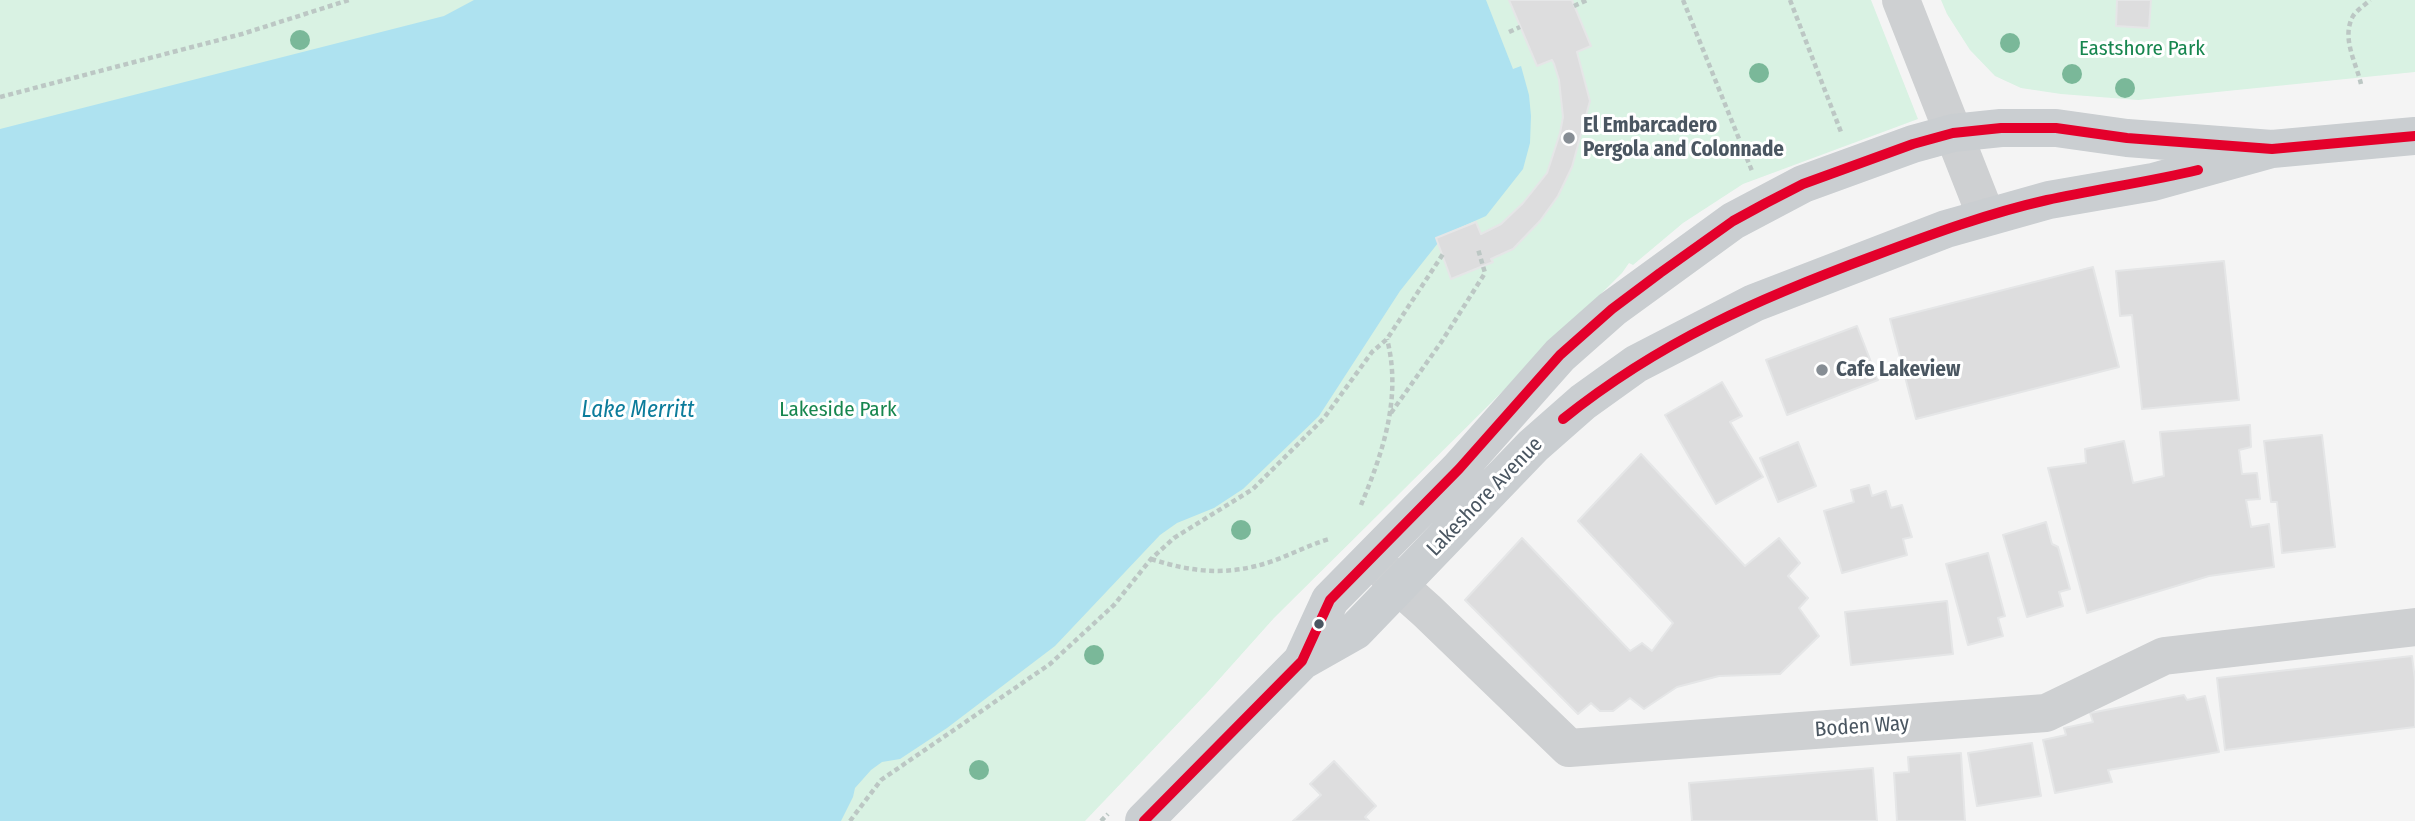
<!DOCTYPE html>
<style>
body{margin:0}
canvas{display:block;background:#f4f4f4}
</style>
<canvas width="2415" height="821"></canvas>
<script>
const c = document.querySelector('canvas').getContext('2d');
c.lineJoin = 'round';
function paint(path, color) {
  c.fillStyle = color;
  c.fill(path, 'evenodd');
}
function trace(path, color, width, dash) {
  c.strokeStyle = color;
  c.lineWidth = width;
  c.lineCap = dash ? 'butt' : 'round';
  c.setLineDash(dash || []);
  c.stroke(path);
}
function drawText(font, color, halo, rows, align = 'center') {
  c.font = font + ' "Fira Sans Condensed",sans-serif';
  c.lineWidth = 6;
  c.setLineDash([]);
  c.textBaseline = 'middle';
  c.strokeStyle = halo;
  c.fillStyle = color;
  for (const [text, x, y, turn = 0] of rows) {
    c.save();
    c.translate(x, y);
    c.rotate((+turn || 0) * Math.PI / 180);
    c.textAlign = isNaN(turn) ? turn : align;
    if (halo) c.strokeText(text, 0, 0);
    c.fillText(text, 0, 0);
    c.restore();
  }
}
const green = new Path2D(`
 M0 0H1871L1918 119 1743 184 1683 223 1633 265 1629 263 1622 273 1274 618 1206 694 1085 821H0Z
 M1941 0H2415V72L2138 100 2061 94 2021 88 1995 76 1970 50 1947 14Z`);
const water = new Path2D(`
 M474 0H1486L1513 69 1521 66 1529 95 1531 116 1530 143 1523 169 1486 216 1436 238 1438 243 1400 291 1319 416 1243 489 1214 508 1177 523 1160 535 1055 646 947 728 900 759 882 762 871 770 855 788 853 797 841 821H0V129L444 16Z`);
const building = new Path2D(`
 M1509 0H1572L1591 46 1577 52 1590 101 1572 167 1558 196 1540 221 1513 249 1491 259 1493 262 1451 279 1436 238 1476 222 1481 234 1501 224 1523 203 1547 173 1560 133 1563 117 1559 80 1554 64 1552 60 1537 66Z
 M2117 0H2151L2149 28 2116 26Z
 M2224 261 2239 400 2142 409 2132 315 2120 316 2116 271Z
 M2093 267 2119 367 1916 419 1890 319Z
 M1857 326 1878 380 1787 415 1766 360Z
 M1722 382 1742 416 1730 422 1763 477 1716 504 1665 415Z
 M2250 425 2251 447 2239 450 2242 474 2257 473 2260 499 2246 500 2251 527 2269 524 2274 567 2209 576 2087 613 2048 468 2086 463 2085 449 2124 441 2133 483 2164 476 2160 432Z
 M2322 435 2335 547 2282 553 2277 502H2271L2264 441Z
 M1798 442 1816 486 1778 502 1760 458Z
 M1641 454 1745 566 1779 538 1800 563 1788 576 1808 598 1799 608 1819 636 1780 674 1719 676 1677 687 1644 709 1630 698 1613 711H1600L1591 703 1578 714 1465 600 1522 538 1630 651 1642 643 1652 651 1673 623 1578 521Z
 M1869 485 1872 496 1886 491 1891 508 1902 505 1912 537 1903 539 1907 555 1842 573 1824 511 1854 502 1851 490Z
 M2046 522 2052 544 2058 547 2070 589 2059 592 2063 606 2027 617 2003 535Z
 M1988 553 2005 616 1998 618 2003 636 1968 645 1946 564Z
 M1947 601 1953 654 1851 665 1845 612Z
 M2412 656 2415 680V727L2225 750 2217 678Z
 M2184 695 2187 700 2205 696 2219 752 2108 770 2112 782 2055 793 2043 740 2066 735 2064 728 2093 722 2090 713Z
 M2032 743 2041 796 1977 806 1968 753Z
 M1961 753 1965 821H1897L1894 773 1909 772 1908 757Z
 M1334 761 1376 806 1365 817 1369 821H1293L1321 795 1310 784Z
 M1873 768 1877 821H1692L1689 783Z`);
const path = new Path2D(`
 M1683 0 1752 171
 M1790 0 1841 132
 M1574 6 1587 0
 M1509 32 1520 27
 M2361 84C2356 62 2341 38 2353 16 2357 10 2365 5 2370 0
 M0 97 242 34 349 0
 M1391 413 1442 341 1485 273 1478 249
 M1361 505C1383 452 1402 397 1387 339
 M1151 559C1195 573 1229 576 1273 561 1292 554 1309 545 1329 539
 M850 821 881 780 1050 664 1114 605 1151 559 1174 538 1253 489 1324 418 1372 352 1387 339 1443 254
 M1101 821 1108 814`);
const minor = new Path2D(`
 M1901 0 1986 216
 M1375 561 1399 586 1427 611 1569 748 2046 713 2164 656 2415 627`);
const major = new Path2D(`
 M1302 661 1330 600 1459 469 1560 355 1612 309 1733 221 1803 184 1913 144 1953 133 2001 128H2056L2127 138 2272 149 2415 136
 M1144 821 1302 661 1355 631 1533 446 1583 402 1636 364 1754 303 1946 229 2049 200 2153 182 2272 149`);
const bus1 = new Path2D(`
 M1563 419C1660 341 1760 298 1876 255 1932 234 1989 213 2047 200 2097 189 2148 182 2198 170
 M1144 821 1302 661 1330 600 1459 469 1560 355 1612 309 1660 273 1733 221 1766 203 1803 184 1913 144 1953 133 2001 128H2056L2127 138 2272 149 2415 136`);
const trees = [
 [300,40],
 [2010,43],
 [1759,73],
 [2072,74],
 [2125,88],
 [1241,530],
 [1094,655],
 [979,770]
];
const markers = [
 [1569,138,7,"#868d94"],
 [1822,370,7,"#868d94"],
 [1319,624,6,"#4a5661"]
];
const parkNames = [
 ["Eastshore Park",2142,49],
 ["Lakeside Park",838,410]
];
const poiNames = [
 ["El Embarcadero",1583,126],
 ["Pergola and Colonnade",1583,150],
 ["Cafe Lakeview",1836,370]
];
const streetNames = [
 ["Lakeshore Avenue",1485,497,-46],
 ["Boden Way",1862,727,-4]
];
const waterNames = [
 ["Lake Merritt",638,411]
];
paint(green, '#d9f2e3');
paint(water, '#aee2f0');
paint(building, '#ddddde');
trace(building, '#e5e6e7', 2);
trace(path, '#bcc7c4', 4.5, [5, 3.5]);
trace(minor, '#ced0d2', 38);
trace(major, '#caced1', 38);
trace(bus1, '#e4002b', 10);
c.fillStyle = '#7ab899';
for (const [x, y] of trees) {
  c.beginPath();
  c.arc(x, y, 10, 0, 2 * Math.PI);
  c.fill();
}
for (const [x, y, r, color] of markers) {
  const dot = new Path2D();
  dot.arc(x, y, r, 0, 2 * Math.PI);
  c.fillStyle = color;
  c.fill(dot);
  trace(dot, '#fff', 2.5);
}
drawText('21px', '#17864f', '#fff', parkNames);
drawText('bold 21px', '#4a5661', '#fff', poiNames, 'left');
drawText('21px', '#4a5661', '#fff', streetNames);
drawText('italic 23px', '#0c7c9b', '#fff', waterNames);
</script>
